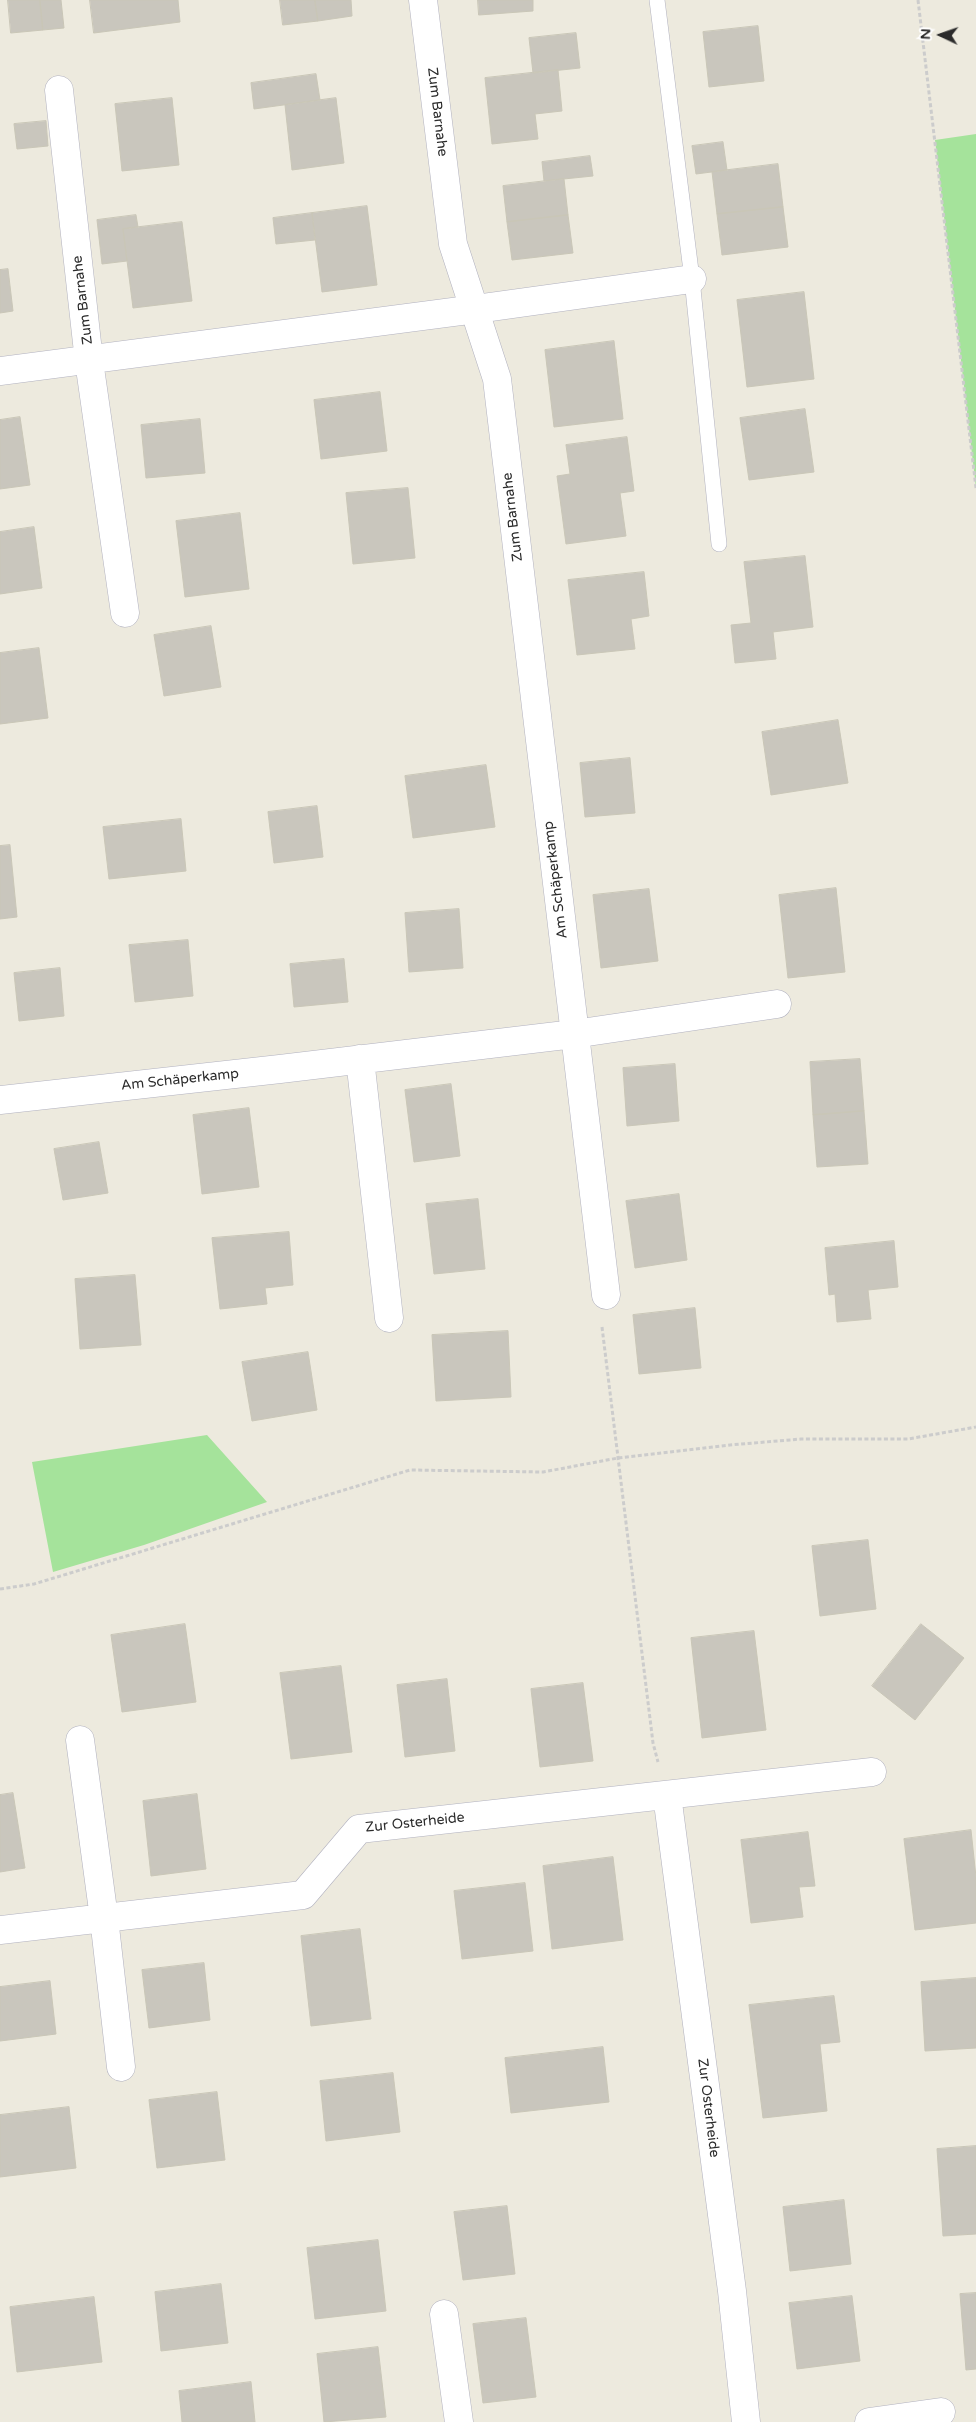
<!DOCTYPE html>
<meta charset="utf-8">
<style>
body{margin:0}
#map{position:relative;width:976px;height:2422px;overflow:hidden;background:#edeade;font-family:"Varela Round",sans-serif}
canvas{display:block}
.north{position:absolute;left:916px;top:10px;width:50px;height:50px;-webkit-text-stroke:4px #fff;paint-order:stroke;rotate:273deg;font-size:14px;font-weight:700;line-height:20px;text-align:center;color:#2b2b2b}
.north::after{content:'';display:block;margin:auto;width:18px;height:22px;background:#2b2b2b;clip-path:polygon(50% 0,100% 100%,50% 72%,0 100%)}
</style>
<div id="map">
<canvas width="976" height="2422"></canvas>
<div class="north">N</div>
</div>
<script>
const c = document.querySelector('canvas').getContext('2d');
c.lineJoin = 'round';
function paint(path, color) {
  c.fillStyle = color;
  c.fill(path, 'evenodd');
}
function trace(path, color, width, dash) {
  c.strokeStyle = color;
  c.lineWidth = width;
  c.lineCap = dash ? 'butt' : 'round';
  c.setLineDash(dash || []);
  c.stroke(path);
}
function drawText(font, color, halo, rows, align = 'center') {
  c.font = font + ' "Varela Round",sans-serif';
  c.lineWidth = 4;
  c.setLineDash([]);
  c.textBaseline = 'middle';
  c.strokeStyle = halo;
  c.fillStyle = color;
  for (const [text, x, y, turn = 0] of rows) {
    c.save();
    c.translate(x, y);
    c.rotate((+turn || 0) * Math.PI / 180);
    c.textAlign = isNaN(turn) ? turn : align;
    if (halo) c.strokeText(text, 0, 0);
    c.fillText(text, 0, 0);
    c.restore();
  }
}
const green = new Path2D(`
 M976 134V488L935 140Z
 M207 1435 267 1502 144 1545 53 1572 32 1462Z`);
const building = new Path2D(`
 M8 0H40L43 30 11 33Z
 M40 0H61L64 28 43 30Z
 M90 0H178L180 22 94 33Z
 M280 0H315L318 21 283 25Z
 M315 0H351L352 16 318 21Z
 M478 0H533V11L479 15Z
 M758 26 764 81 709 87 703 32Z
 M576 33 580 68 533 73 529 38Z
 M558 70 562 111 535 114 538 139 492 144 485 78Z
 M316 74 320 100 254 109 251 83Z
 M172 98 179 165 122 171 115 104Z
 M336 98 344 163 292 170 285 105Z
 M46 121 48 146 17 149 14 124Z
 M723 142 727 170 696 174 692 146Z
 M590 156 593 176 544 181 542 162Z
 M778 164 783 207 717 214 712 172Z
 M564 179 568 215 507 222 503 186Z
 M367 206 377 285 322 292 312 213Z
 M783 207 788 247 722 255 717 214Z
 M312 213 315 240 276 244 273 218Z
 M136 215 138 227 123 229 127 261 102 264 97 220Z
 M568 215 573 253 512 260 507 222Z
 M182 222 192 301 133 308 123 229Z
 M8 269 13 311 0 313V270Z
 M804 292 814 379 747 387 737 300Z
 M614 341 623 419 554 427 545 350Z
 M380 392 387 451 321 459 314 400Z
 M805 409 814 472 749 480 740 418Z
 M20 417 30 485 0 489V420Z
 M200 419 205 473 146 478 141 425Z
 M627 437 634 491 620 493 626 536 566 544 557 476 570 474 566 445Z
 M408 488 415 558 353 564 346 493Z
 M240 513 249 589 185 597 176 521Z
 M34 527 42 588 0 594V532Z
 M805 556 813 627 773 632 776 659 735 663 731 625 751 623 744 562Z
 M644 572 649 616 631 619 635 649 577 655 568 580Z
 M211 626 221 687 164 696 154 635Z
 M39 648 48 718 0 724V653Z
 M838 720 848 783 771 795 762 732Z
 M630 758 635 813 585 817 580 763Z
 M486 765 495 827 413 838 405 776Z
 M317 806 323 857 274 863 268 812Z
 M181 819 186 871 109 879 103 827Z
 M10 845 17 917 0 919V846Z
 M836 888 845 972 788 978 779 895Z
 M649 889 658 961 601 968 593 895Z
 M459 909 463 968 409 972 405 913Z
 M188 940 193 996 135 1002 129 945Z
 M344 959 348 1002 294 1007 290 964Z
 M60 968 64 1016 19 1021 14 973Z
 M860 1059 864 1111 813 1115 810 1062Z
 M675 1064 679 1121 627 1126 623 1068Z
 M451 1084 460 1156 414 1162 405 1090Z
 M249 1108 259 1187 202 1194 193 1115Z
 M864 1111 868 1164 817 1167 813 1115Z
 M99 1142 108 1193 63 1200 54 1149Z
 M679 1194 687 1260 635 1268 626 1201Z
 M478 1199 485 1269 434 1274 426 1204Z
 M289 1232 293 1285 265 1288 267 1304 220 1309 212 1238Z
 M894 1241 898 1287 868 1290 871 1319 837 1322 835 1294 829 1295 825 1248Z
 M135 1275 141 1345 80 1349 75 1279Z
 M695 1308 701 1368 639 1374 633 1315Z
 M508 1331 511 1397 436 1401 432 1335Z
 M308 1352 317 1410 252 1421 242 1362Z
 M868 1540 876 1609 820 1616 812 1546Z
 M185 1624 196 1702 122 1712 111 1635Z
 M921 1624 964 1658 915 1720 872 1686Z
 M754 1631 766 1730 702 1738 691 1638Z
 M341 1666 352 1752 291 1759 280 1673Z
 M447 1679 455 1751 405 1757 397 1685Z
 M583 1683 593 1761 540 1767 531 1689Z
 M13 1793 25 1868 0 1872V1795Z
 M197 1794 206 1869 151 1876 143 1801Z
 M971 1830 976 1877V1923L915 1930 904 1839Z
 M808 1832 815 1886 799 1887 803 1917 751 1923 741 1840Z
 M613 1857 623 1940 552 1949 543 1866Z
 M525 1883 533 1951 462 1959 454 1891Z
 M360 1929 371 2019 311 2026 301 1936Z
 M204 1963 210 2020 149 2028 142 1970Z
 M976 1978V2048L925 2051 921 1982Z
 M50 1981 56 2034 0 2041V1987Z
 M834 1996 840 2042 820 2044 827 2111 763 2118 749 2005Z
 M603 2047 609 2102 511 2113 505 2058Z
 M393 2073 400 2132 326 2141 320 2081Z
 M217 2092 225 2160 157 2168 149 2100Z
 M69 2107 76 2168 0 2177V2115Z
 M976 2146V2234L943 2236 937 2149Z
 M844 2200 851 2264 790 2271 783 2207Z
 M507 2206 515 2274 463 2280 454 2212Z
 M378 2240 386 2311 315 2319 307 2248Z
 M221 2284 228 2343 161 2351 155 2292Z
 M976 2293V2369L966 2370 960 2294Z
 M852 2296 860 2361 797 2369 789 2303Z
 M94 2297 102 2362 17 2372 10 2307Z
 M526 2318 536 2397 483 2403 473 2324Z
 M378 2347 386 2417 324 2422 317 2354Z
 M251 2382 255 2422H182L179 2391Z`);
const path = new Path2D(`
 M918 0 976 488
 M602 1327 653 1743 658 1762
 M0 1589 34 1584 410 1470 543 1472 618 1458 730 1445 801 1439H908L976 1427`);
const lane = new Path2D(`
 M657 0 692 279 719 544`);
const street = new Path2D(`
 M423 0 453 244 497 379 606 1295
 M59 90 89 361 125 613
 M0 371 476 309 692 279
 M360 1059 389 1318
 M0 1100 280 1069 574 1034 777 1004
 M80 1740 104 1918 121 2067
 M667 1795 732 2291 746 2422
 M0 1930 303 1895 359 1829 872 1772
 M444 2314 459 2422
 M869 2422 941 2412`);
const streetNames = [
 ["Zum Barnahe",437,112,83],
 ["Zum Barnahe",83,300,-97],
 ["Zum Barnahe",513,517,-97],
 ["Am Schäperkamp",556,880,-97],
 ["Am Schäperkamp",180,1080,-6],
 ["Zur Osterheide",415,1823,-6],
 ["Zur Osterheide",708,2108,83]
];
paint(green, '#a5e39b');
paint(building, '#c9c6bd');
trace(building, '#c9c6b7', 1);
trace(lane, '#b1b1bf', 16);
trace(street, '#b1b1bf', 29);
trace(path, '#ccc', 3, [4, 2.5]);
trace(lane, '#fff', 15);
trace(street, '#fff', 28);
drawText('14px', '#2b2b2b', '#fff', streetNames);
</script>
